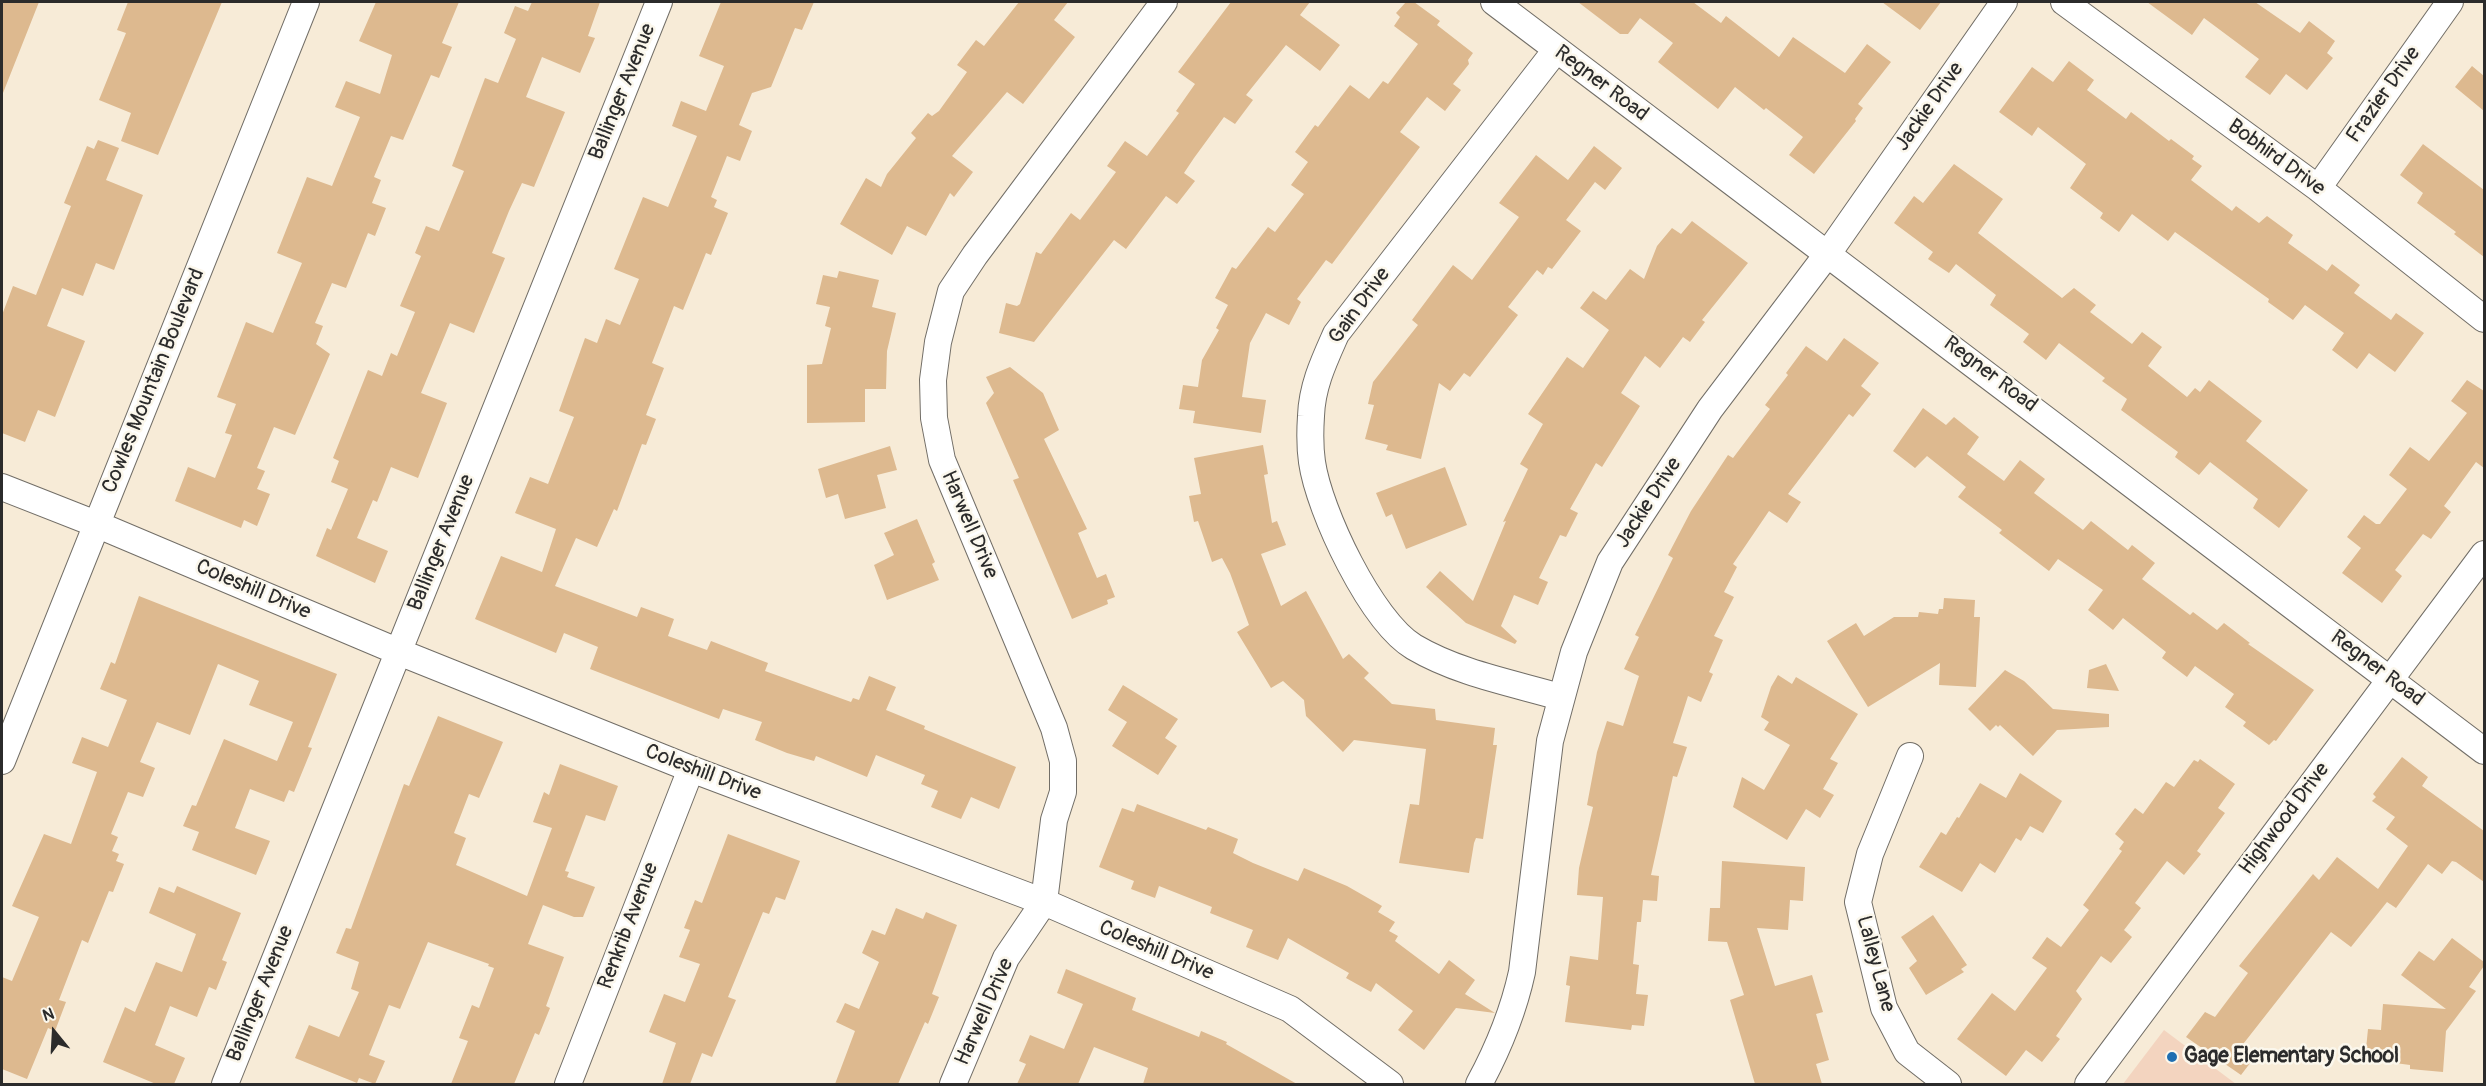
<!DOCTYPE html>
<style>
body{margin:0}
#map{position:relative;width:2486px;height:1086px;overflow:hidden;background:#f7ebd7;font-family:Pangolin,sans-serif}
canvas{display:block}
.frame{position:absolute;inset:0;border:3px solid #2b2b2b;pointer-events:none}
.north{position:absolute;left:24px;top:1002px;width:60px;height:60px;-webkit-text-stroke:4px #fbf7ec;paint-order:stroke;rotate:342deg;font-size:16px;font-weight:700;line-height:24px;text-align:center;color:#2b2b2b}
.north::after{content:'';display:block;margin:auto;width:21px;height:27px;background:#2b2b2b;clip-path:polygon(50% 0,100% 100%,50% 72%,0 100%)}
</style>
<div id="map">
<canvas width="2486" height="1086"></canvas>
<div class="frame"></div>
<div class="north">N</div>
</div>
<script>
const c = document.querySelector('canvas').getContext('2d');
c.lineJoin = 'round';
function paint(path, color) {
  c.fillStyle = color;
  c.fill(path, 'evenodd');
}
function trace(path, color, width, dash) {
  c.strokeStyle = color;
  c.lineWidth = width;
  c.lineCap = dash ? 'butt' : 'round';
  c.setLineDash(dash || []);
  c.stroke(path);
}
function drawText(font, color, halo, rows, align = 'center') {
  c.font = font + ' Pangolin,sans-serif';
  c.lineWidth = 5;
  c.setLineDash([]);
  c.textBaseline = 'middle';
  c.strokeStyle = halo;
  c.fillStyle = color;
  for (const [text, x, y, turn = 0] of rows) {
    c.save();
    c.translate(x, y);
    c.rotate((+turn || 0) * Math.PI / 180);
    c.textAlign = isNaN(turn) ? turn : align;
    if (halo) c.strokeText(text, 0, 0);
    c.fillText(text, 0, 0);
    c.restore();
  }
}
const built = new Path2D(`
 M2164 1030 2236 1084H2123Z`);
const building = new Path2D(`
 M2 2H39L3 93H2Z
 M128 2H222L158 155 121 141 131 113 99 100 126 33 117 30Z
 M376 2H459L442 43 452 47 439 78 431 75 403 140 391 136 374 177 381 180 372 203 386 208 375 236 368 233 346 288 332 283 315 323 323 326 316 344 330 354 295 435 274 427 257 468 265 471 257 489 270 494 257 526 244 520 241 528 175 501 188 467 215 478 232 435 225 433 236 404 217 397 246 322 273 333 302 263 277 253 307 177 332 186 360 117 335 107 346 81 380 94 392 55 359 41Z
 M532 2H600L588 36 595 38 580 73 542 57 526 97 565 112 534 187 522 183 509 211 492 253 505 258 474 333 450 323 421 393 447 403 418 478 391 467 377 502 373 500 357 538 388 551 375 583 316 556 327 528 331 530 348 489 331 482 339 461 333 458 368 370 382 376 391 353 397 356 415 312 400 306 421 256 415 253 426 226 439 231 464 171 452 166 485 78 498 83 516 39 504 33 515 6 528 11Z
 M721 2H814L802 30 795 28 771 87 752 93 739 125 752 131 740 161 727 156 711 197 717 200 714 207 728 213 711 255 706 253 683 310 674 306 652 363 664 368 646 415 656 419 646 445 642 444 617 511 614 509 597 547 576 538 555 586 637 617 641 607 674 619 668 636 707 650 711 641 768 663 765 671 851 702 853 698 859 700 869 676 896 687 886 710 925 726 924 729 1016 767 999 809 971 797 961 819 931 807 938 791 921 784 925 775 876 755 867 777 816 756 814 761 787 753 755 740 762 722 723 709 719 719 590 669 598 647 564 633 556 653 475 619 501 556 542 572 556 529 515 513 530 477 548 484 574 417 559 411 585 338 597 343 606 319 620 325 639 279 614 269 643 197 668 207 697 136 672 126 681 101 706 111 724 66 699 56Z
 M1019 2H1068L1054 20 1075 37 1023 104 1007 92 952 156 973 172 954 197 950 193 926 236 907 226 892 255 840 224 866 178 881 187 887 174 916 138 911 133 928 113 932 116 939 111 967 72 957 65 976 40 984 46Z
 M1231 2H1310L1300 15 1340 45 1320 71 1286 45 1246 95 1253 100 1235 124 1224 117 1194 158 1184 173 1195 181 1177 204 1166 196 1126 249 1114 240 1034 342 999 333 1006 303 1017 306 1020 304 1036 252 1041 254 1071 213 1080 220 1116 172 1107 166 1125 141 1147 156 1179 113 1176 111 1195 84 1178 72Z
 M1406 2H1414L1440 21 1437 25 1473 53 1468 60 1469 64 1453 84 1461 90 1445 111 1427 97 1400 132 1420 147 1332 264 1326 260 1297 299 1301 302 1289 325 1266 313 1250 343 1242 397 1266 400 1261 433 1193 423 1195 411 1179 409 1183 385 1198 387 1202 360 1219 330 1216 328 1228 305 1215 298 1232 267 1236 269 1268 227 1275 232 1304 194 1291 185 1308 162 1295 152 1315 125 1318 127 1350 85 1369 99 1383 81 1388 84 1418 44 1394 26 1400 17 1396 13Z
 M1578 2H1693L1721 23 1726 16 1779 57 1793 37 1845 73 1867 44 1891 62 1858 104 1863 108 1855 119 1856 121 1814 174 1789 155 1803 137 1766 108 1764 110 1735 87 1718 109 1658 62 1673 43 1640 18 1628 34H1620Z
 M1882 2H1941L1920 30Z
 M2147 2H2255L2300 33 2309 21 2335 41 2327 53 2333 58 2307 90 2286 74 2270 95 2245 77 2259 59 2204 18 2192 35Z
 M2069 61 2094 80 2087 90 2126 119 2131 112 2169 141 2171 139 2194 156 2192 159 2202 166 2191 180 2232 211 2236 206 2259 223 2267 216 2293 235 2288 243 2327 271 2332 264 2360 285 2354 293 2391 320 2396 313 2424 333 2395 372 2369 353 2357 369 2332 350 2344 333 2305 305 2293 320 2268 302 2269 299 2175 232 2168 241 2132 214 2119 232 2100 218 2103 213 2070 188 2086 164 2038 127 2032 136 1999 112 2032 67 2053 82Z
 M2472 66 2484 76V111L2455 87Z
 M98 140 119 148 106 180 143 195 114 270 96 263 83 296 62 288 47 326 85 341 55 417 38 410 25 442 2 433V315L13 286 36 295 71 206 64 203 87 146 94 149Z
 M2423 144 2484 190V257L2454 234 2456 232 2417 203 2423 193 2400 175Z
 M1594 146 1622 168 1605 190 1595 182 1566 220 1581 231 1552 269 1548 267 1543 275 1537 270 1508 307 1518 315 1470 377 1464 373 1450 391 1439 383 1421 459 1386 450 1388 445 1365 439 1374 405 1368 404 1373 382 1418 325 1412 320 1453 265 1472 280 1519 217 1499 203 1536 155 1568 180Z
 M1954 164 2003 199 1978 233 2062 298 2074 288 2096 305 2090 312 2132 344 2142 332 2162 347 2148 366 2187 397 2195 388 2200 392 2209 380 2262 421 2246 441 2308 490 2279 528 2253 508 2258 499 2210 462 2199 475 2175 457 2178 452 2121 410 2127 399 2102 381 2105 378 2059 343 2046 360 2023 342 2029 334 1990 305 1996 295 1956 264 1949 273 1928 259 1933 252 1894 223 1914 196 1923 203Z
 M1692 221 1748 263 1702 320 1705 322 1690 342 1683 337 1660 368 1645 356 1621 393 1640 406 1602 467 1596 463 1570 509 1578 513 1566 537 1560 535 1539 578 1548 582 1538 605 1514 595 1501 626 1517 641 1515 644 1466 623 1426 587 1440 571 1473 601 1506 521 1503 522 1528 469 1520 464 1543 424 1528 414 1567 357 1583 368 1609 330 1580 308 1593 291 1606 300 1630 269 1644 279 1657 246 1672 228 1681 234Z
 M839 271 879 280 872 307 896 313 887 351 886 389H865V422L807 423V365L822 364 831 328 825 326 830 307 816 304 823 275 837 278Z
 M1844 338 1879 363 1861 386 1871 394 1853 417 1849 414 1788 494 1801 502 1787 523 1769 511 1733 564 1737 567 1724 592 1734 597 1714 636 1723 640 1709 672 1713 674 1701 702 1688 696 1673 743 1687 747 1677 777 1673 776 1651 875 1659 876 1657 901 1643 900 1641 922H1637L1633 964 1639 965 1636 994 1648 995 1644 1026 1632 1025 1631 1030 1565 1022 1570 986 1566 985 1570 956 1598 960 1603 897 1577 895 1579 868 1593 807 1587 805 1597 752 1607 721 1623 726 1639 676 1624 669 1639 637 1635 635 1673 558 1668 555 1691 511 1728 455 1733 458 1770 409 1765 405 1788 375 1786 373 1806 346 1827 361Z
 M1010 367 1043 393 1059 430 1044 439 1087 529 1078 533 1097 578 1106 574 1115 597 1107 600 1108 604 1072 619 1013 480 1019 478 986 403 994 393 986 377Z
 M2467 380 2484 391V468L2476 462 2444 506 2451 512 2431 539 2423 534 2395 570 2402 576 2382 603 2342 573 2361 548 2347 537 2364 515 2376 524H2380L2407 489 2389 475 2410 447 2429 461 2467 413 2451 401Z
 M1923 408 1946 425 1954 417 1979 437 1967 454 2004 481 2020 460 2045 479 2034 493 2083 530 2091 521 2128 550 2132 545 2155 563 2142 579 2190 615 2193 612 2217 630 2224 623 2250 643 2248 644 2314 690 2276 741 2274 740 2269 745 2243 726 2246 722 2225 707 2234 694 2195 666 2187 677 2162 658 2166 652 2123 618 2113 630 2088 610 2103 590 2058 559 2049 571 1999 533 2002 530 1958 497 1966 487 1927 456 1915 468 1893 451Z
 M1263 445 1268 474 1264 475 1272 523 1277 521 1286 545 1261 554 1281 606 1306 591 1343 659 1349 654 1369 673 1364 678 1392 704 1435 709 1436 720 1495 728 1493 745H1497L1483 839 1476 838 1474 843 1469 873 1399 863 1410 804 1419 805 1426 749 1354 740 1343 752 1306 716 1304 700 1283 681 1271 688 1237 632 1249 625 1230 573 1222 558 1212 562 1198 521 1194 522 1189 496 1201 494 1194 458Z
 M890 446 897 470 877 475 886 508 845 519 838 494 826 498 818 469Z
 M1445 467 1467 525 1406 549 1392 514 1386 517 1376 493Z
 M917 519 935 562 932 564 939 580 887 600 874 565 894 555 884 533Z
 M139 596 337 674 308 747 312 748 294 792 289 790 284 802 250 789 235 828 270 841 256 875 192 850 199 832 183 826 192 805 196 806 224 739 277 761 293 722 249 705 259 681 218 664 190 735 157 722 140 762 155 768 143 797 128 792 111 834 118 837 112 851 119 854 116 861 124 864 113 892 109 891 88 943 82 940 59 1000 66 1002 55 1031 48 1028 27 1079 2 1069V977L12 981 39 917 12 906 44 834 71 844 97 772 72 763 82 737 108 747 127 700 100 689 111 662 115 664Z
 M1944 598 1975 600 1974 617H1980L1976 687 1939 685 1940 663 1868 707 1827 641 1856 623 1864 636 1894 617H1918L1919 612 1938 614 1939 609H1943Z
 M2106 664 2119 691 2087 688 2089 670Z
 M2005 670 2024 681 2053 709 2109 714V727L2057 730 2033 756 2000 725 1998 727 1996 725 1990 731 1968 709Z
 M1778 675 1792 684 1796 677 1858 714 1830 759 1838 763 1823 789 1834 795 1820 818 1806 809 1787 840 1733 807 1742 777 1764 790 1790 745 1764 730 1769 722 1761 717 1771 687Z
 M1123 685 1178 719 1165 738 1177 746 1158 775 1112 746 1127 722 1108 710Z
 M438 716 503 742 479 798 469 794 454 833 466 838 456 865 527 896 552 828 533 822 544 792 549 795 560 764 618 786 605 821 586 815 565 871 569 872 567 877 595 887 583 917H574L543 905 528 944 564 957 546 1006 550 1008 539 1035 535 1033 514 1084H451L468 1041 459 1038 472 1005 479 1008 494 968 488 966 489 964 428 942 400 1009 389 1005 369 1055 385 1061 375 1084 359 1078 357 1083 295 1058 309 1025 339 1037 359 992 351 989 359 962 336 953 346 928 351 929 404 784 409 786Z
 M2402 757 2428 777 2422 786 2484 831V882L2456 862 2452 861 2442 874 2428 864 2396 908 2387 902 2351 947 2331 932 2240 1048 2254 1058 2241 1075 2186 1037 2205 1012 2215 1017 2248 973 2239 966 2313 874 2319 880 2337 857 2378 889 2408 846 2386 829 2395 817 2372 801 2376 797 2373 794Z
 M2200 759 2235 784 2218 808 2225 813 2197 851 2201 854 2184 875 2167 861 2135 903 2141 908 2124 930 2132 937 2111 963 2101 956 2076 991 2082 999 2056 1036 2060 1039 2042 1062 2026 1050 2006 1076 1957 1039 1992 993 2015 1011 2047 968 2032 958 2047 937 2061 947 2089 910 2083 905 2122 851 2119 849 2124 842 2115 834 2135 808 2143 814 2166 782 2174 787 2194 760 2198 762Z
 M2020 773 2062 801 2043 833 2030 826 2021 841 2016 838 1995 873 1980 863 1962 892 1919 867 1941 832 1946 835 1957 817 1959 818 1980 783 2006 798Z
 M1137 804 1206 830 1208 827 1238 839 1233 853 1253 863 1298 881 1304 868 1347 886 1382 906 1378 912 1395 922 1389 931 1398 936 1395 941 1439 974 1449 960 1475 980 1465 994 1495 1013 1456 1008 1424 1050 1398 1030 1413 1011 1376 983 1371 992 1346 978 1349 973 1288 938 1278 960 1246 947 1253 930 1210 913 1212 907 1159 886 1155 898 1131 889 1134 881 1099 867 1122 808 1134 812Z
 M728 834 800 861 785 900 776 897 769 914 763 912 728 997 736 1000 712 1057 702 1053 690 1084H662L676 1043 649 1032 664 994 685 1002 700 964 679 957 690 930 684 928 695 900 702 903Z
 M1722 861 1805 867 1803 901 1790 900 1788 930 1757 928 1775 986 1812 975 1823 1012 1816 1014 1829 1060 1816 1064 1822 1084H1755L1730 1000 1744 995 1727 942 1708 941 1710 908H1720Z
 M177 886 241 913 222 960 227 962 216 990 209 987 197 1017 170 1006 155 1045 185 1058 174 1084H156L103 1062 125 1007 135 1012 156 962 182 972 196 934 149 913 159 887 174 893Z
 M896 908 923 919 926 912 957 925 932 994 939 997 928 1024 925 1022 898 1084H835L855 1031 836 1022 845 1003 859 1009 879 962 862 953 872 930 885 935Z
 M1933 915 1967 965 1961 969 1964 972 1926 995 1909 968 1917 961 1901 937Z
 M2452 938 2484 962V966L2469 987 2476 991 2446 1031 2443 1072 2410 1069V1065L2365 1059 2368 1029 2381 1030 2383 1004 2446 1009 2401 975 2419 951 2434 961Z
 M1066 969 1136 998 1132 1010 1199 1037 1201 1031 1227 1042 1226 1044 1297 1084H1143L1148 1068 1094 1047 1078 1084H1017L1026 1064 1019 1061 1030 1035 1064 1049 1083 1004 1057 993Z`);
const minor = new Path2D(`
 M1494 2 2484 751
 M2064 2 2318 188 2484 319
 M1556 50 1336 334C1324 361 1312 386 1311 416 1310 431 1310 448 1312 462 1319 511 1371 621 1414 647 1458 673 1512 683 1560 697
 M2318 188 2450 2
 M2 487 96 524 399 652 691 769 1044 902 1290 1009 1390 1084
 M1910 756 1870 854 1858 902 1884 1008 1907 1052 1948 1084
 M2 761 306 2
 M225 1084 659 2
 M568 1084 691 769
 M953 1084 1006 958 1044 902 1054 820 1063 792V761L1054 728 942 460 934 418 933 380 938 342 951 291 975 255 1164 2
 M1479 1084C1499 1047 1513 1013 1522 972L1550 741 1574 652 1610 562 1710 409 1829 252 2004 2
 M2088 1084 2484 554`);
const markers = [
 [2172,1057,6,"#1f6fb2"]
];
const streetNames = [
 ["Regner Road",1601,84,37],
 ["Ballinger Avenue",623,92,-68],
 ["Frazier Drive",2384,95,-55],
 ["Jackie Drive",1930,107,-55],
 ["Bobhird Drive",2276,158,36],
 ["Gain Drive",1360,306,-54],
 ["Regner Road",1990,375,37],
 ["Cowles Mountain Boulevard",154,381,-68],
 ["Jackie Drive",1649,503,-57],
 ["Harwell Drive",969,525,67],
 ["Ballinger Avenue",442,543,-68],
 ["Coleshill Drive",253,590,23],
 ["Regner Road",2377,669,37],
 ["Coleshill Drive",703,773,21],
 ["Highwood Drive",2285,819,-53],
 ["Renkrib Avenue",629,926,-69],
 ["Coleshill Drive",1156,951,23],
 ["Lalley Lane",1875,964,75],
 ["Ballinger Avenue",261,994,-68],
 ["Harwell Drive",985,1012,-66]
];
const poiNames = [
 ["Gage Elementary School",2184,1057]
];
paint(built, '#f3d4bf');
paint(building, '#ddb98f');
trace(minor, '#726e67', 28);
trace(minor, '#fff', 26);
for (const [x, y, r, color] of markers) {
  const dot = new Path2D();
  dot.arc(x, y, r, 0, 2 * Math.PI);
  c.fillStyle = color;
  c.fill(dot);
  trace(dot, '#fbf7ec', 2);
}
drawText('21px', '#2b2b2b', '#fbf7ec', streetNames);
drawText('bold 21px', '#2b2b2b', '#fbf7ec', poiNames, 'left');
</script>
